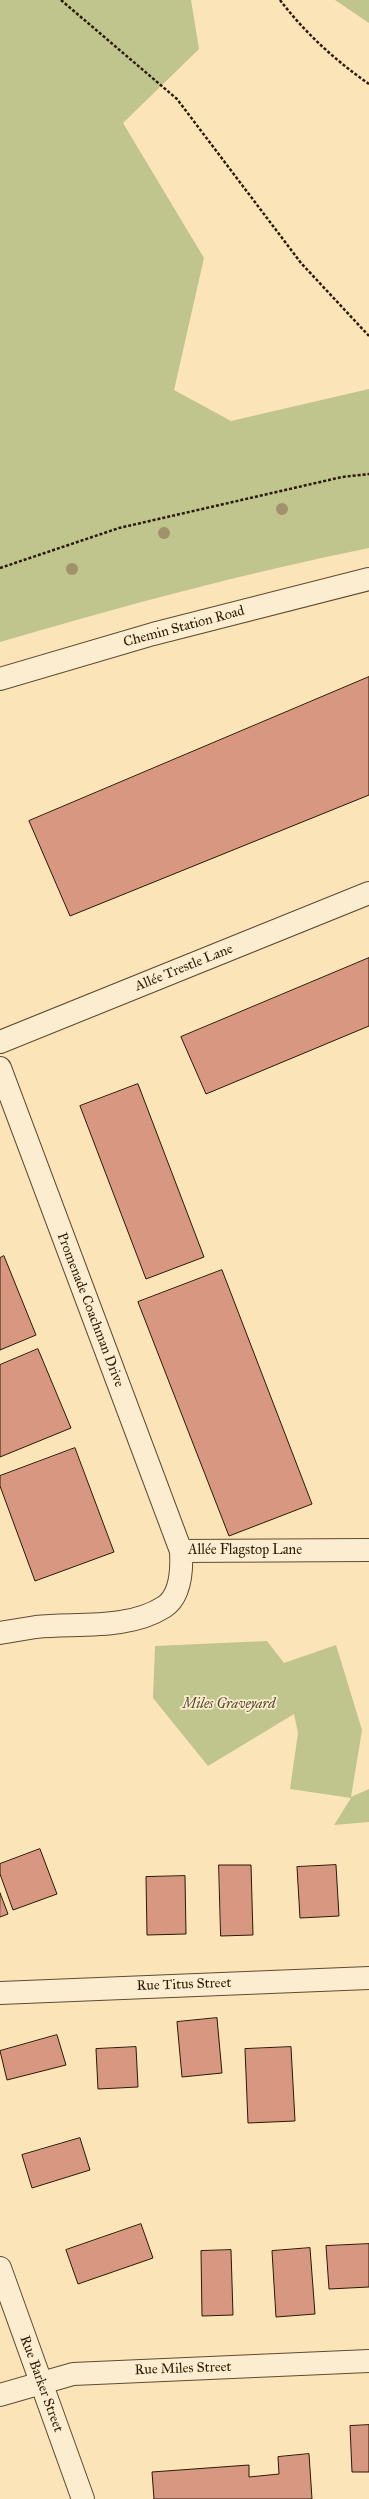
<!DOCTYPE html>
<meta charset="utf-8">
<style>
body{margin:0}
canvas{display:block;background:#fbe4b7}
</style>
<canvas width="369" height="2499"></canvas>
<script>
const c = document.querySelector('canvas').getContext('2d');
c.lineJoin = 'round';
function paint(path, color) {
  c.fillStyle = color;
  c.fill(path, 'evenodd');
}
function trace(path, color, width, dash) {
  c.strokeStyle = color;
  c.lineWidth = width;
  c.lineCap = dash ? 'butt' : 'round';
  c.setLineDash(dash || []);
  c.stroke(path);
}
function drawText(font, color, halo, rows, align = 'center') {
  c.font = font + ' "IM FELL Great Primer",serif';
  c.lineWidth = 3.5;
  c.setLineDash([]);
  c.textBaseline = 'middle';
  c.strokeStyle = halo;
  c.fillStyle = color;
  for (const [text, x, y, turn = 0] of rows) {
    c.save();
    c.translate(x, y);
    c.rotate((+turn || 0) * Math.PI / 180);
    c.textAlign = isNaN(turn) ? turn : align;
    if (halo) c.strokeText(text, 0, 0);
    c.fillText(text, 0, 0);
    c.restore();
  }
}
const green = new Path2D(`
 M0 0H191L199 49 123 123 204 258 174 390 231 421 369 389V548C245 573 122 606 0 642Z
 M335 0H369V23Z
 M267 1641 284 1663 336 1645 362 1730 351 1797 369 1789V1822L334 1825 351 1798 290 1789 298 1733 294 1714 208 1766 153 1698 155 1646Z`);
const building = new Path2D(`
 M369 677V795L70 916 29 821Z
 M369 958V1026L206 1094 181 1037Z
 M138 1084 204 1257 146 1279 80 1106Z
 M4 1256 36 1335 0 1350V1258Z
 M222 1270 312 1504 229 1536 138 1302Z
 M38 1349 71 1428 0 1457V1365Z
 M75 1448 114 1552 35 1581 0 1486V1476Z
 M40 1849 57 1894 13 1910 0 1874V1864Z
 M219 1865H251L253 1935 221 1936Z
 M336 1865 339 1916 300 1918 297 1867Z
 M185 1876 186 1934 147 1935 146 1877Z
 M0 1893 8 1914 0 1917Z
 M217 2018 222 2073 182 2077 177 2022Z
 M57 2035 66 2065 7 2080 0 2051Z
 M136 2047 138 2087 98 2089 96 2049Z
 M291 2047 295 2121 248 2123 245 2049Z
 M80 2138 90 2170 32 2188 22 2155Z
 M141 2224 153 2258 78 2284 66 2250Z
 M369 2244V2287L329 2289 326 2246Z
 M310 2248 315 2314 276 2317 272 2251Z
 M231 2250 233 2315 202 2316 201 2251Z
 M369 2425V2472H352L350 2426Z
 M309 2454 312 2499H154L152 2472 249 2465V2477L279 2474 278 2457Z`);
const path = new Path2D(`
 M61 0 177 99 301 263 369 336
 M280 0C305 33 336 61 369 84
 M0 568 119 528 342 477 369 474`);
const minor = new Path2D(`
 M0 679 153 634 369 579
 M0 1042 369 893
 M0 1068 181 1551
 M0 1633C12 1631 24 1629 36 1627 77 1623 128 1630 164 1607 181 1596 182 1569 181 1551L369 1550
 M0 1993 369 1978
 M0 2268 83 2499
 M0 2395 73 2374 369 2361`);
const trees = [
 [282,509],
 [164,533],
 [72,569]
];
const streetNames = [
 ["Chemin Station Road",184,627,-15],
 ["Allée Trestle Lane",184,968,-22],
 ["Promenade Coachman Drive",90,1310,69],
 ["Allée Flagstop Lane",245,1551],
 ["Rue Titus Street",184,1985,-2],
 ["Rue Miles Street",183,2369,-2],
 ["Rue Barker Street",41,2384,70]
];
const parkNames = [
 ["Miles Graveyard",229,1705]
];
paint(green, '#c0c48d');
paint(building, '#d89781');
trace(building, '#2a1a05', 1);
trace(minor, '#5e4c32', 24);
trace(path, '#2a1a05', 2.5, [3, 2]);
trace(minor, '#fcedd0', 22);
c.fillStyle = '#a1916c';
for (const [x, y] of trees) {
  c.beginPath();
  c.arc(x, y, 6, 0, 2 * Math.PI);
  c.fill();
}
drawText('14px', '#2a1a05', '#fcedd0', streetNames);
drawText('italic 14px', '#574d2e', '#fcedd0', parkNames);
</script>
